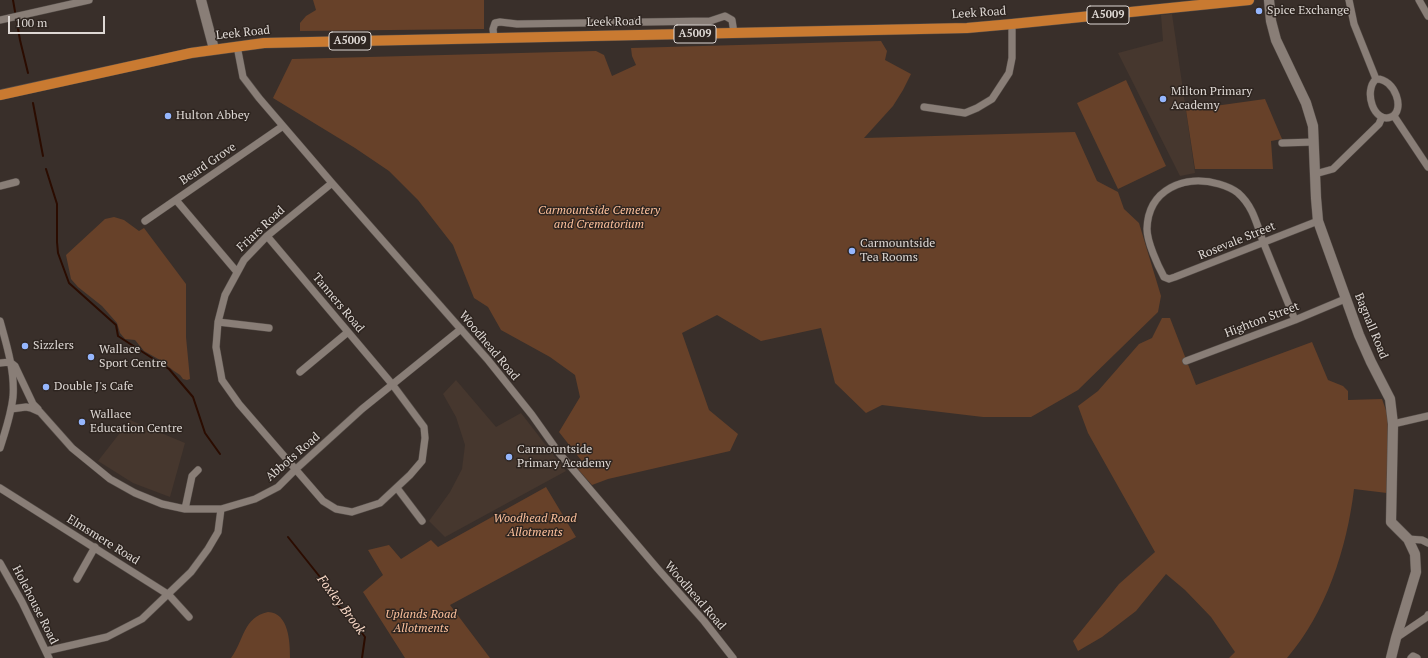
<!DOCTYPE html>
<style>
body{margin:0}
#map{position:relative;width:1428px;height:658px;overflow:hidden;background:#392f2a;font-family:"PT Serif",serif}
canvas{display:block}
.scale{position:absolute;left:8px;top:16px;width:97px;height:18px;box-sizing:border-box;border:2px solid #ded8d4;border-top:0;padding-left:5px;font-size:12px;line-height:14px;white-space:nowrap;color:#ded8d4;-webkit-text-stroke:3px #2e2520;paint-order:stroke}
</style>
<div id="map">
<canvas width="1428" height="658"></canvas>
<div class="scale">100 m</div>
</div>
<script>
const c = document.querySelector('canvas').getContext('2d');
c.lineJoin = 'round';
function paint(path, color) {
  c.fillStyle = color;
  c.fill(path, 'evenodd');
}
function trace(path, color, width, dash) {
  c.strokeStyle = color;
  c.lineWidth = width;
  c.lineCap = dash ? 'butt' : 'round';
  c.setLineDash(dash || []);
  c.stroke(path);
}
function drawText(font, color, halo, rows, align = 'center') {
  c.font = font + ' "PT Serif",serif';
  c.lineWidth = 3;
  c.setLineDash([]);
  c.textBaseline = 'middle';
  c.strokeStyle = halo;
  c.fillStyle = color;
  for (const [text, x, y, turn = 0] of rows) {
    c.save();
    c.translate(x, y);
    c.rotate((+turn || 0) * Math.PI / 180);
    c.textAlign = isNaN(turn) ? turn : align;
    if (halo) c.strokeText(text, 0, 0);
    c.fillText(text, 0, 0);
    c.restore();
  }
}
const built = new Path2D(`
 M1172 14 1195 173 1180 176 1118 53 1163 41 1161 15Z
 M456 380 496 427 521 413 566 471 445 537 429 521 450 492 462 469 465 445 456 417 443 394Z
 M130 420 185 443 170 497 133 483 98 461Z`);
const green = new Path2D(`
 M313 0H484V29L300 31V23L306 16 316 10Z
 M881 41 887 51 885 60 911 74 903 90 893 106 864 138 1075 132 1097 181 1118 192 1124 209 1139 223 1161 296 1158 312 1078 390 1031 417H983L882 405 866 413 835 383 821 328 761 341 717 315 682 333 709 410 738 434 730 451 608 479 592 485 575 466 581 460 559 432 580 397 575 375 550 357 501 330 488 307 474 298 453 245 418 200 389 171 355 148 273 98 292 59 596 51 604 55 612 76 636 65 632 56 631 48Z
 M1126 80 1166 166 1118 189 1077 103Z
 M1265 99 1282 139 1271 141 1273 169H1195L1186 110Z
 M114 217 124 220 139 231 144 228 186 284V337L190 379 187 380 183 379 180 375 174 371 160 360 144 351 135 340 125 339 120 333 117 323 102 306 78 287 71 279 66 255 105 219Z
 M1162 318H1170L1196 385 1312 342 1328 380 1343 386 1348 391V400L1382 399 1388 416 1387 493 1354 489C1347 548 1326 613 1287 658H1229L1235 652 1211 617 1185 590 1166 574 1136 611 1102 637 1078 651 1073 641 1119 584 1155 552 1088 433 1078 406 1098 391 1139 344 1152 338Z
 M546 487 576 537 450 605 490 658H405L363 592 383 575 368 550 389 545 401 559 431 540 438 547Z
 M268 612C289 613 290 642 290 658H231C244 641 243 617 268 612Z`);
const stream = new Path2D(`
 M13 0 20 40 28 73
 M33 103 43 156
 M46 169 57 204V242L58 253 69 283 116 325 118 336 169 369 193 397 205 433 220 454
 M288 537 328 587 338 606 351 616 356 625 365 637 362 658`);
const street = new Path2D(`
 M1349 0 1354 24 1376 79
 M1419 0 1428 16
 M0 20 89 0
 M494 38 493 29 495 23 500 22 517 24 710 21 725 16 732 20 734 33
 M237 46 243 77 259 98 332 183 488 360 532 415 559 453 657 568 704 621 733 658
 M1376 79C1395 78 1406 111 1391 117 1374 124 1363 91 1376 79Z
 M924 107 965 113 977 108 992 99 1009 73 1012 58V24
 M1394 116 1428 167
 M1282 143 1314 142
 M1315 174 1333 169 1379 124 1382 117
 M0 186 16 182
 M176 200 237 272
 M145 221 283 126
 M267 236 392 384 424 427 425 438 422 461 410 475 380 503 352 512 336 509 323 501 239 404 222 380 216 347 218 322 225 295 244 260 267 236 332 183
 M1295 320C1285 295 1274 269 1264 244 1257 226 1254 207 1238 193 1233 189 1226 186 1219 184 1185 174 1148 189 1147 229 1147 242 1158 266 1164 277L1169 279 1175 277 1318 221
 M0 321C7 346 15 372 13 397 11 415 5 432 0 448
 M218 322 269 328
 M1186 361 1295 320 1345 299
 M0 363 10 362 15 366 33 404 38 409
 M300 372 348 332
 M11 409 26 407 31 408 40 412 72 448 110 479 135 493 162 504 185 509H221L255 499 278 487 296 469 362 409 461 329
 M1393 424 1428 416
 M0 488 169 595 189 617
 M397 488 422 521
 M185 509 192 476 198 470
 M1408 539 1422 540 1428 543
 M0 563 22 602 49 658
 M77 579 95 547
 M1396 638 1427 617 1428 615
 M46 651 107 637 142 619 191 572 208 549 218 532 221 509
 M1411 658 1413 656 1417 658`);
const secondary = new Path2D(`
 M201 0 214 49
 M1269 0 1271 21 1276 40 1306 103 1313 126 1316 198 1318 221 1359 335 1371 362 1390 399 1393 424 1391 522 1408 539 1415 554 1416 572 1396 638 1391 658`);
const primary = new Path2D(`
 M0 95 191 53 264 43 967 28 1012 24 1249 0`);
const markers = [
 [1259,11,4,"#95b6fd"],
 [1163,99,4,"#95b6fd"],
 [168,116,4,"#95b6fd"],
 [852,251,4,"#95b6fd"],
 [25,346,4,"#95b6fd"],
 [91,357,4,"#95b6fd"],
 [46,387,4,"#95b6fd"],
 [82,422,4,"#95b6fd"],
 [509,457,4,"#95b6fd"]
];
const shields = [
 [1108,15,42],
 [695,34,42],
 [350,41,42]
];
const shieldNames = [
 ["A5009",1108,15],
 ["A5009",695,34],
 ["A5009",350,41]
];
const poiNames = [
 ["Spice Exchange",1267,11],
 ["Milton Primary",1171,92],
 ["Academy",1171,106],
 ["Hulton Abbey",176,116],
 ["Carmountside",860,244],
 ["Tea Rooms",860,258],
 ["Sizzlers",33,346],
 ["Wallace",99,350],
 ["Sport Centre",99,364],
 ["Double J's Cafe",54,387],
 ["Wallace",90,415],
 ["Education Centre",90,429],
 ["Carmountside",517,450],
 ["Primary Academy",517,464]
];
const streetNames = [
 ["Leek Road",979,13,-4],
 ["Leek Road",614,22,-1],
 ["Leek Road",243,33,-6],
 ["Beard Grove",208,164,-34],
 ["Friars Road",261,229,-43],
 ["Rosevale Street",1237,241,-22],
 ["Tanners Road",338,303,50],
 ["Highton Street",1262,320,-21],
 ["Bagnall Road",1371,326,68],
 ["Woodhead Road",489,346,50],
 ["Abbots Road",293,457,-41],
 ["Elmsmere Road",103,540,32],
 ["Woodhead Road",695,596,49],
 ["Holehouse Road",35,605,63]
];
const parkNames = [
 ["Carmountside Cemetery",599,211],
 ["and Crematorium",599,225],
 ["Woodhead Road",535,519],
 ["Allotments",535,533],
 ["Uplands Road",421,615],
 ["Allotments",421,629]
];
const waterNames = [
 ["Foxley Brook",341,605,53]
];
paint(built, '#46372e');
paint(green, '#674129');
trace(stream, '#2b0c00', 2);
trace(street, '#554d48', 8);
trace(secondary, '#554d48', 11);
trace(primary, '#554d48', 11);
trace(street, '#897e77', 7);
trace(secondary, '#897e77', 10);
trace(primary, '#c97a31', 10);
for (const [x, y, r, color] of markers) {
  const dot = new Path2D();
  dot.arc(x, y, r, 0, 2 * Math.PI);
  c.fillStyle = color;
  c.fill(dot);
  trace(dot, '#2e2520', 1.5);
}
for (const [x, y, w] of shields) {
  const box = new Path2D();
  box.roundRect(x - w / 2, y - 9, w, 18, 3);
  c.fillStyle = '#2e2520';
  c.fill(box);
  trace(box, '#ded8d4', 1);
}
drawText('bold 11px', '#ded8d4', null, shieldNames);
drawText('12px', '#ded8d4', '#2e2520', poiNames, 'left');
drawText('12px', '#ded8d4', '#2e2520', streetNames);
drawText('italic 12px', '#fec19c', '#2e2520', parkNames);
drawText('italic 13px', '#fadac8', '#2e2520', waterNames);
</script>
